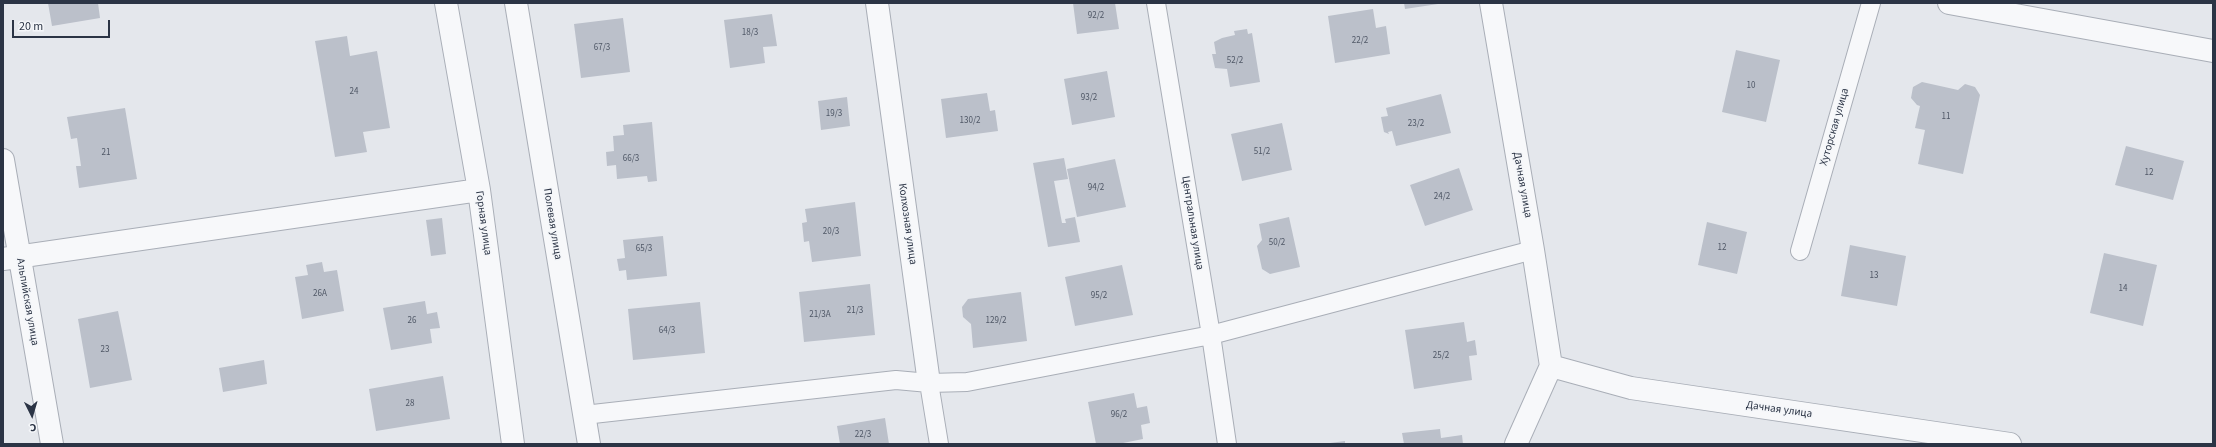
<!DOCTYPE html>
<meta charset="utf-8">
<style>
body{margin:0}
#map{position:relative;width:2216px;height:447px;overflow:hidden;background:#e4e7ec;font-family:"Source Sans 3",sans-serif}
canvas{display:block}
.frame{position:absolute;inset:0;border:4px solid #2b3445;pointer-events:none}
.north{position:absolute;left:12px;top:395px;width:40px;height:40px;-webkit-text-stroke:3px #f4f6f9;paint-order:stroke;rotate:175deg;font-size:11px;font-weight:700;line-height:16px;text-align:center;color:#2b3445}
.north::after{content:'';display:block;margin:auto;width:14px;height:18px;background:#2b3445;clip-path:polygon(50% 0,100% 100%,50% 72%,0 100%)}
.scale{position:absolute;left:12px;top:20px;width:98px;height:18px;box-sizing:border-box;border:2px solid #2b3445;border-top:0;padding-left:5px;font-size:12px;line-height:14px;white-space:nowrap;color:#2b3445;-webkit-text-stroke:3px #f4f6f9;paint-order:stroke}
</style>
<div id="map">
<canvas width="2216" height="447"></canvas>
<div class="frame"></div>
<div class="north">С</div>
<div class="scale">20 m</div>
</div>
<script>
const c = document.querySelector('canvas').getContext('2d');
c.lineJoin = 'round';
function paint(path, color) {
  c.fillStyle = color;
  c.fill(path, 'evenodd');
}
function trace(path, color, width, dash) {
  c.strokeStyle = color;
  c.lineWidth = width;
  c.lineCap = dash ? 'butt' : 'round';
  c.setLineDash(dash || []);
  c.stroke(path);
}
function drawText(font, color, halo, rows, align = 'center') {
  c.font = font + ' "Source Sans 3",sans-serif';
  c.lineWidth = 3;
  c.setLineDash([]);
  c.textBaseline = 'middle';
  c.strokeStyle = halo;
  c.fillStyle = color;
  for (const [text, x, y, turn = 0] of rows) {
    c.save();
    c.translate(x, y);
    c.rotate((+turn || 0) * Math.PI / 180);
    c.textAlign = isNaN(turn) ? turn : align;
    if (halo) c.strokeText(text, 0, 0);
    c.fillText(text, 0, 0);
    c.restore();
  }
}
const building = new Path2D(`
 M48 3H98L100 18 52 26Z
 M1073 3H1115L1119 29 1077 34Z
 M1404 3H1438V4L1405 9Z
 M1373 9 1376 28 1386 26 1390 54 1335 63 1328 16Z
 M772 14 777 46 763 47 765 63 730 68 724 20Z
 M623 18 630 72 581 78 574 24Z
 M1247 29 1248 34 1252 33 1260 82 1230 87 1227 69 1215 68 1212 54H1216L1214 42 1222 38 1235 35 1234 31Z
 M347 36 350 56 377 51 390 128 363 132 367 152 335 157 315 41Z
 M1736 50 1780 60 1766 122 1722 112Z
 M1107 71 1115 117 1072 125 1064 79Z
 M1922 82 1958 90 1965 84 1975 87 1980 95 1963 174 1918 164 1925 130 1915 128 1920 106 1917 105 1911 98 1913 87Z
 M987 93 990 111 995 110 998 131 946 138 941 99Z
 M1441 94 1451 133 1396 146 1392 131 1388 132 1389 134 1384 132 1381 117 1388 116 1386 108Z
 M847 97 850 126 821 130 818 101Z
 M125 108 137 179 79 188 76 166H81L77 138 71 139 67 117Z
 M652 122 657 181 648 182 647 176 617 179 616 165 607 166 606 152 614 151 613 136 624 135 623 125Z
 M1282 123 1292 170 1242 181 1231 134Z
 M2126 146 2184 161 2173 200 2115 185Z
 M1064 158 1068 179 1054 181 1062 223H1066L1065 219 1075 217 1080 242 1048 247 1033 163Z
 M1115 159 1126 207 1077 217 1067 169Z
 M1459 168 1473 210 1425 226 1410 185Z
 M855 202 861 256 812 262 809 241 804 242 802 223 807 222 805 209Z
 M1289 217 1300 267 1270 274 1262 269 1257 246 1262 240 1259 224Z
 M442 218 446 254 431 256 426 220Z
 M1707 222 1747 232 1737 274 1698 265Z
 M663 236 667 276 627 280 626 270 619 271 617 259 625 258 623 240Z
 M1850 245 1906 256 1897 306 1841 296Z
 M2104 253 2157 265 2143 326 2090 313Z
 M322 262 324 272 337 270 344 311 302 319 295 277 308 275 306 265Z
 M1122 265 1133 315 1075 326 1065 277Z
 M870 284 875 335 804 342 799 292Z
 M1021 292 1027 341 973 348 971 324 963 317 962 307 968 299Z
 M425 301 427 314 437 312 440 328 430 329 432 343 391 350 383 308Z
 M700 302 705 353 633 360 628 309Z
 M118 311 132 380 90 388 78 319Z
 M1464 322 1467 342 1475 340 1477 355 1469 356 1472 380 1414 389 1405 330Z
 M264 360 267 384 223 392 219 368Z
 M443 376 450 419 376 431 369 389Z
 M1134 393 1137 408 1147 406 1150 423 1141 425 1143 439 1118 444H1096L1088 402Z
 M885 418 889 444H840L837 426Z
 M1440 429 1441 438 1462 435 1463 444H1404L1402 433Z
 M1345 441V444H1330V443Z`);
const lane = new Path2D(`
 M1156 3 1211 335 1227 444
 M1800 251 1871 3
 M929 383 939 444
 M584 415 896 380 929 383 967 382 1211 335 1533 250`);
const street = new Path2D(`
 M446 3 479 190 513 444
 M516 3 589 444
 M877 3 929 383
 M1491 3 1533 250 1551 366 1631 388 2010 444
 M1949 3 2213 51
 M3 160 52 444
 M3 259 479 190
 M1516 444 1551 366`);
const numberNames = [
 ["92/2",1096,16],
 ["18/3",750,33],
 ["22/2",1360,41],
 ["67/3",602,48],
 ["52/2",1235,61],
 ["10",1751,86],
 ["24",354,92],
 ["93/2",1089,98],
 ["19/3",834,114],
 ["11",1946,117],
 ["130/2",970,121],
 ["23/2",1416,124],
 ["51/2",1262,152],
 ["21",106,153],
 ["66/3",631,159],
 ["12",2149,173],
 ["94/2",1096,188],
 ["24/2",1442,197],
 ["20/3",831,232],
 ["50/2",1277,243],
 ["12",1722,248],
 ["65/3",644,249],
 ["13",1874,276],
 ["14",2123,289],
 ["26А",320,294],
 ["95/2",1099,296],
 ["21/3",855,311],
 ["21/3А",820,315],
 ["26",412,321],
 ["129/2",996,321],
 ["64/3",667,331],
 ["23",105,350],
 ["25/2",1441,356],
 ["28",410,404],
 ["96/2",1119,415],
 ["22/3",863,435]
];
const streetNames = [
 ["Хуторская улица",1835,127,-74],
 ["Дачная улица",1522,185,80],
 ["Горная улица",483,223,82],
 ["Центральная улица",1192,223,81],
 ["Полевая улица",552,224,81],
 ["Колхозная улица",907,224,82],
 ["Альпийская улица",27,302,80],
 ["Дачная улица",1779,410,8]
];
paint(building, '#bbc0ca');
trace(lane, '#a9aeb7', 20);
trace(street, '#a9aeb7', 24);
trace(lane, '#f7f8fa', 18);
trace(street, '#f7f8fa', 22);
drawText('9px', '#4f5766', null, numberNames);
drawText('11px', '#2b3445', '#f4f6f9', streetNames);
</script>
